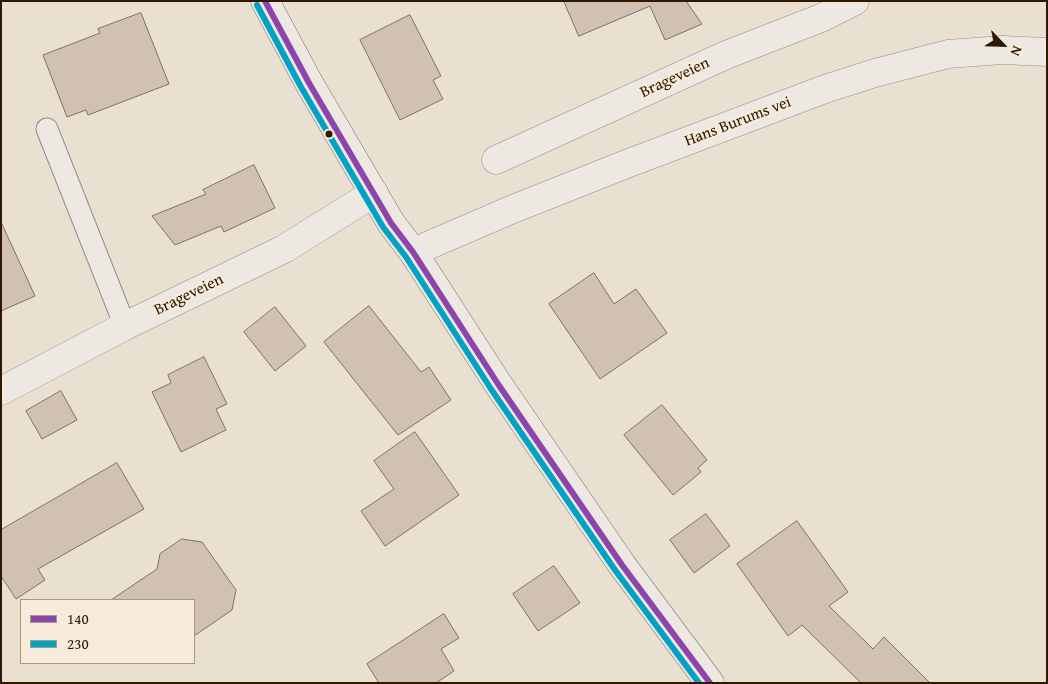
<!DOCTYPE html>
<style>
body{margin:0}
#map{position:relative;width:1048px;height:684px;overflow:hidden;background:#e9e0d1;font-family:"Gentium Book Plus",serif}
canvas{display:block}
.frame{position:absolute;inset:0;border:2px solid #2e1900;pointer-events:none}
.legend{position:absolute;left:20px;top:599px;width:175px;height:65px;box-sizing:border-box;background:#f7ecdb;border:1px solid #a79883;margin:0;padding:6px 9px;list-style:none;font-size:15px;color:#2e1900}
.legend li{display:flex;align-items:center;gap:10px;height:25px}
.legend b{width:25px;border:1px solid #a79883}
.north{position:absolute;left:978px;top:20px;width:50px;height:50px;-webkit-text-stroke:4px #f7ecdb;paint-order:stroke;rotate:114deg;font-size:14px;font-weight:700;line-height:20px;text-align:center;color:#2e1900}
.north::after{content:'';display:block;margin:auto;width:18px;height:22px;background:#2e1900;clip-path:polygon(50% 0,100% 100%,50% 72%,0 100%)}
</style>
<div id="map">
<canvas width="1048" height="684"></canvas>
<div class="frame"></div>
<ul class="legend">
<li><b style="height:6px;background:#8e44ad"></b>140</li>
<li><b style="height:6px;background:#02a2c4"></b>230</li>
</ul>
<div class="north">N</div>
</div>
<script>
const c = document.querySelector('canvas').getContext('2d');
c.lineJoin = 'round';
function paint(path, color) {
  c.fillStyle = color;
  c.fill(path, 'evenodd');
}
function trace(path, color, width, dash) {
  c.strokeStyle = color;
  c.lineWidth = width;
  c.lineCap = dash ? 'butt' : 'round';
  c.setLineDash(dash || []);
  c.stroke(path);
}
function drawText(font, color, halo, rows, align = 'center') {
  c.font = font + ' "Gentium Book Plus",serif';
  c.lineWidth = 4.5;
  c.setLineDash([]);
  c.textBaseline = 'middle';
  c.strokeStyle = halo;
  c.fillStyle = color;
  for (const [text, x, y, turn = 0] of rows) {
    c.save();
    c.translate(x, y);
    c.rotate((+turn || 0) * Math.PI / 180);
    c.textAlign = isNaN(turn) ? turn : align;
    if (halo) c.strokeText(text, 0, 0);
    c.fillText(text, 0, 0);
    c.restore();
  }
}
const building = new Path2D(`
 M564 1H686L702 24 665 40 650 6 579 36Z
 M141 13 169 84 88 115 86 110 67 117 43 55 100 33 98 29Z
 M410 15 441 76 433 80 443 99 400 120 360 40Z
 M254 165 275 208 224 232 221 226 175 245 152 216 206 194 203 190Z
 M1 222 35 296 1 311Z
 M594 273 614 304 636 289 667 333 600 379 549 304Z
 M369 306 421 372 429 367 451 400 398 435 324 342Z
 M275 307 306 346 275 371 244 332Z
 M204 357 227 404 216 409 226 430 181 452 152 392 171 383 168 375Z
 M61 391 77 420 42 439 26 411Z
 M662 405 707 460 698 468 701 472 673 495 624 435Z
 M415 432 459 495 385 546 361 511 394 489 374 461Z
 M117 463 144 509 38 569 45 580 16 599 1 576V530Z
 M706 514 730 546 694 573 670 540Z
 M797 521 848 592 829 606 873 649 884 637 930 683H861L802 625 788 636 737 564Z
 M182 539 202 542 236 590 232 610 194 636V600H111L157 569 160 554Z
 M554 566 580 603 538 631 513 594Z
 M444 614 459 638 441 649 454 671 436 683H379L367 664Z`);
const lane = new Path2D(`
 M47 129 125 326`);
const street = new Path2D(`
 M496 160 726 55 821 18 855 1
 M413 252 513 209 629 163 825 89 875 73 948 54 1002 50 1047 52
 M1 391 125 326 284 249 374 193`);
const secondary = new Path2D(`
 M265 1 309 83 391 223 413 252 498 384 622 565 710 683`);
const bus1 = new Path2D(`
 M265 1 309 83 391 223 413 252 498 384 622 565 710 683`);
const bus2 = new Path2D(`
 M257 5 301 87 383 227 406 257 491 389 615 570 699 683`);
const markers = [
 [329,134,4.5,"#2e1900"]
];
const streetNames = [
 ["Brageveien",675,78,-25],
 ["Hans Burums vei",738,122,-21],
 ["Brageveien",189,295,-26]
];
paint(building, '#d1c0b4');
trace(building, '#7a7266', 1);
trace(lane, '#958d82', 23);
trace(street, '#958d82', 29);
trace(secondary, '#7a7266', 29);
trace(lane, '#ede8e1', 21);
trace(street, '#ede8e1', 28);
trace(secondary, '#ede8e1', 28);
trace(bus1, '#8e44ad', 6);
trace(bus2, '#02a2c4', 6);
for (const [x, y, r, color] of markers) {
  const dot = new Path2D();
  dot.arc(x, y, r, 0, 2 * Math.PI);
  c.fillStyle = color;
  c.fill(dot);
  trace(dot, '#f7ecdb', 2);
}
drawText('16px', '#2e1900', '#f7ecdb', streetNames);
</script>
